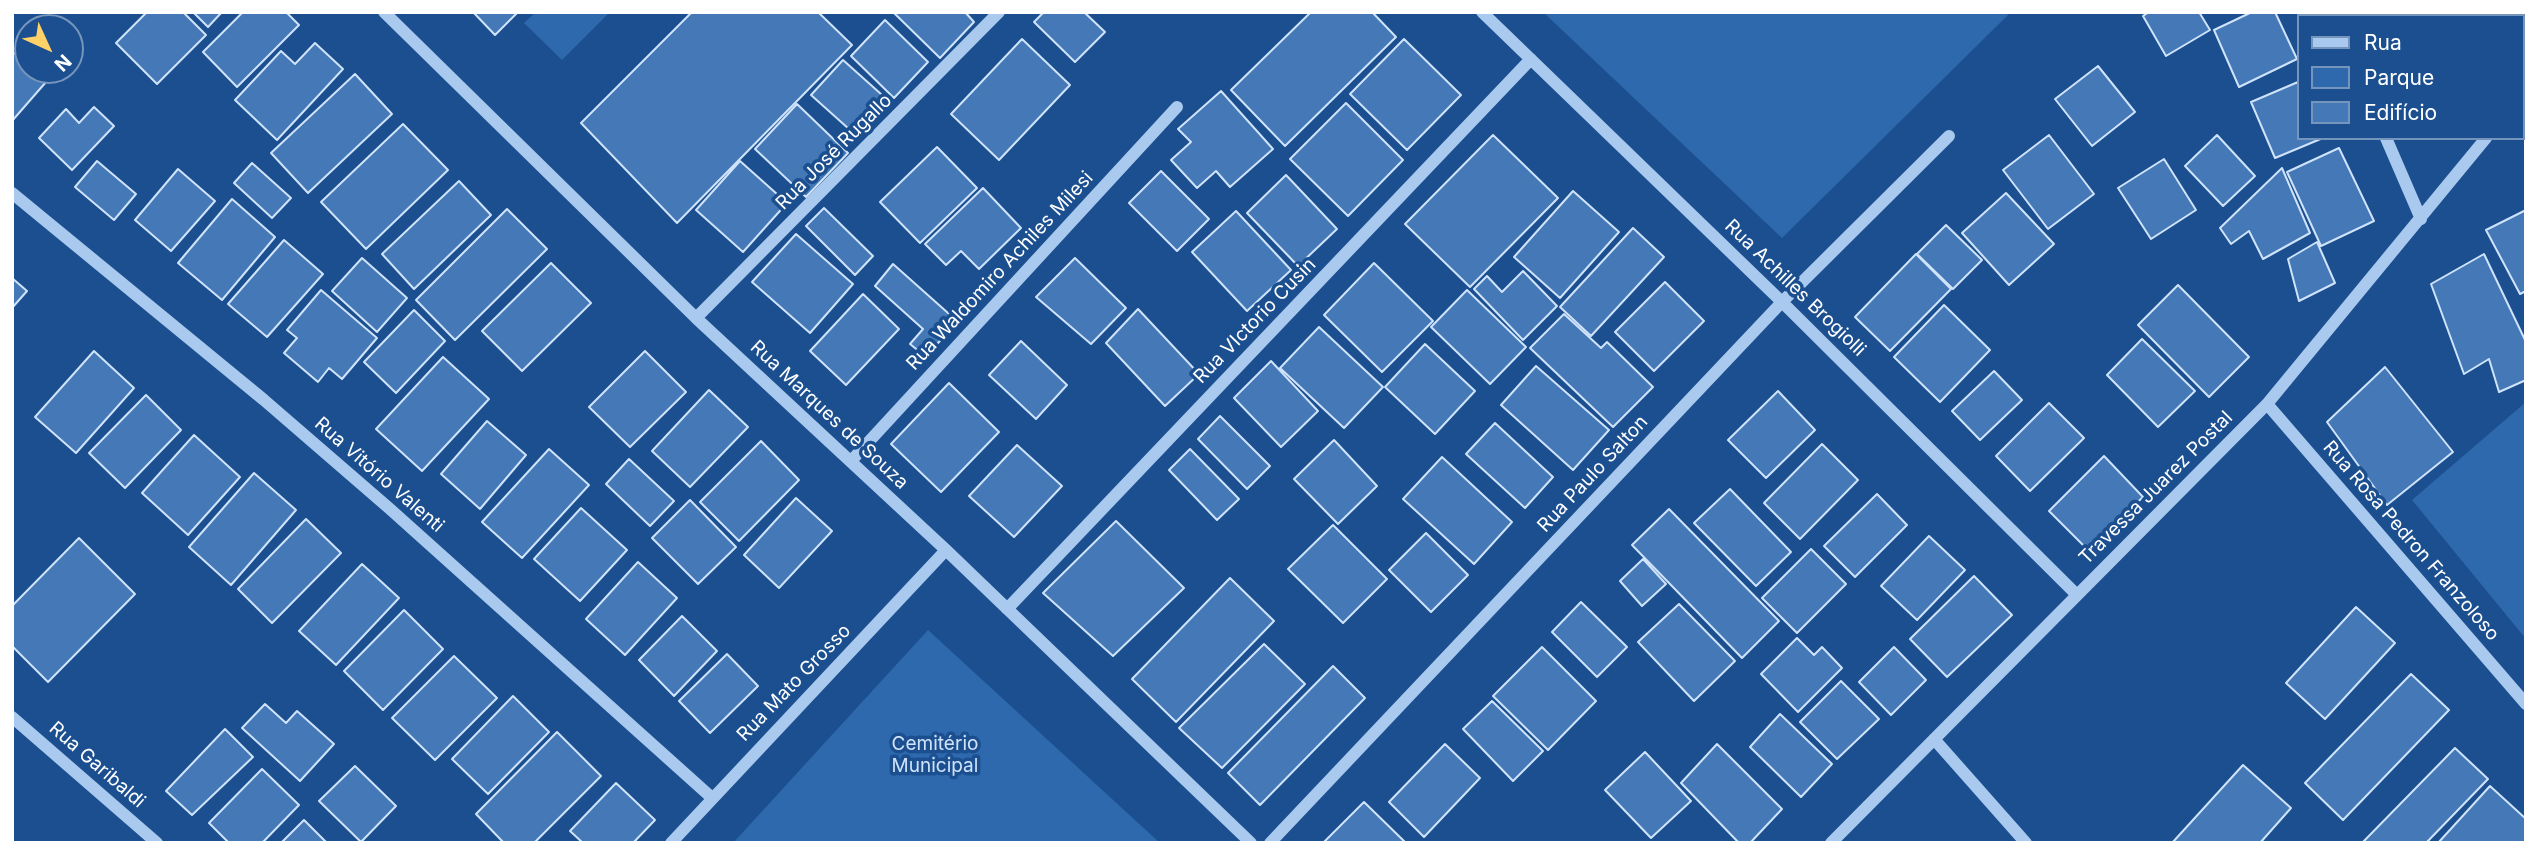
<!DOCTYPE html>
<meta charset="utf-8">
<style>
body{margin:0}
#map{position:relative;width:2538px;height:855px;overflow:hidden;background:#1b4f8f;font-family:Inter,sans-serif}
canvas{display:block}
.frame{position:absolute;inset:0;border:14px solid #fff;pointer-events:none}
.legend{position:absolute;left:2297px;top:14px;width:228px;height:126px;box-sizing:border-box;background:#1b4f8f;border:2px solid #7695bc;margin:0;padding:9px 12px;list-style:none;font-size:21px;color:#fff}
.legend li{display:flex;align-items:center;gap:14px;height:35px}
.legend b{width:35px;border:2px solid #7695bc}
.north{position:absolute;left:14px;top:14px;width:70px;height:70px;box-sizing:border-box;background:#1b4f8f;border:2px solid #7695bc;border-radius:50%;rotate:135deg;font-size:19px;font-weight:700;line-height:28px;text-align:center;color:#fff}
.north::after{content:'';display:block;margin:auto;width:24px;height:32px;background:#ffd166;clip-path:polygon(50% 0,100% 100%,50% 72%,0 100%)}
</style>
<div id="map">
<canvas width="2538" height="855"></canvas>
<div class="frame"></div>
<ul class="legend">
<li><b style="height:9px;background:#a9c9ee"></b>Rua</li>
<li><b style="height:19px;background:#2e69ad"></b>Parque</li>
<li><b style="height:19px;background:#4478b7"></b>Edifício</li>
</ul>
<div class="north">N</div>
</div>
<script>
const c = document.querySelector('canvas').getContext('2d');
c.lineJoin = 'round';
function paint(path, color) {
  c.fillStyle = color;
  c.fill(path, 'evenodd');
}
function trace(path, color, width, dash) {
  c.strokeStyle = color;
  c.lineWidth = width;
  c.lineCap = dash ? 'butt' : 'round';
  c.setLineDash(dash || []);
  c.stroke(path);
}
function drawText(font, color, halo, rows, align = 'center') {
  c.font = font + ' Inter,sans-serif';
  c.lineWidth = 7;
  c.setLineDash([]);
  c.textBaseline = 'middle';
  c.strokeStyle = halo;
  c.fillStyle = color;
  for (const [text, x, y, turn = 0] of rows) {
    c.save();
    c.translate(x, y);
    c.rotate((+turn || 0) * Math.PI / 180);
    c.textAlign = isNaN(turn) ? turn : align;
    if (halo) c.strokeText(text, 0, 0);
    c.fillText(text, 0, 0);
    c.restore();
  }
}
const green = new Path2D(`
 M536 12H610L562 60 524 23Z
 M1543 12H2007L2008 15 1782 238Z
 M2526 402V639L2412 500Z
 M928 630 1160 843H733Z`);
const building = new Path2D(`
 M147 12H183L206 35 157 84 116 43Z
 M193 12H222L208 27Z
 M243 12H286L299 25 237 87 203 52Z
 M473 12H518L495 35Z
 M692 12H818L852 45 677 223 581 123Z
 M893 12H965L974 22 940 58Z
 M1044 12H1084L1105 32 1075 62 1034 22Z
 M1311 12H1372L1396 37 1285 146 1231 90Z
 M2149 12H2199L2210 30 2166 56 2143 16Z
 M2252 12H2275L2297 59 2239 87 2214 30Z
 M2391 12H2442L2443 16H2386Z
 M2459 12H2526V15L2460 16Z
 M885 20 928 62 894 98 851 56Z
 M1022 39 1070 85 999 160 951 114Z
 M1404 39 1461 95 1407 150 1350 94Z
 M315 43 343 69 277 140 235 100 281 51 295 64Z
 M12 51 28 66V70H33L46 82 12 121Z
 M843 60 891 103 859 138 811 95Z
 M2098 66 2135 112 2092 146 2055 99Z
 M355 74 392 114 308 193 271 153Z
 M2298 82V138H2323L2275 158 2251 102Z
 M1221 91 1273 149 1230 187 1216 171 1197 188 1171 160 1191 142 1178 129Z
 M1346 103 1403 160 1348 216 1290 159Z
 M797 104 848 153 806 197 755 149Z
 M94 107 114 126 72 170 39 138 66 109 79 123Z
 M403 124 448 170 366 249 321 202Z
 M1493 135 1558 198 1470 287 1405 224Z
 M2049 135 2094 194 2048 229 2003 170Z
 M2217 135 2255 176 2223 206 2185 166Z
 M937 147 977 188 920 243 880 202Z
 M2339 148 2374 221 2321 246 2287 172Z
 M2164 159 2196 210 2151 239 2118 188Z
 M97 161 136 194 114 220 75 187Z
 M740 161 787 203 743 252 696 210Z
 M252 163 291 198 272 218 234 183Z
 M2282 168 2310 233 2263 259 2249 231 2231 244 2220 228Z
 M178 169 215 201 171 251 135 220Z
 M1161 171 1209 219 1177 251 1129 203Z
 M1286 175 1337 229 1298 266 1247 213Z
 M459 181 491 215 414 289 382 254Z
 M983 188 1021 228 979 269 961 251 946 265 925 244Z
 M1573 191 1619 232 1560 298 1514 257Z
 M2006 193 2054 244 2009 285 1962 233Z
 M232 199 275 237 222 300 178 263Z
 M824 208 873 256 855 275 806 226Z
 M507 209 547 249 455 340 416 300Z
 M2526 210V291L2520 294 2486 230Z
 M1236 211 1291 270 1247 311 1192 252Z
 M1946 225 1982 260 1953 289 1917 254Z
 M1633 228 1664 257 1591 336 1560 307Z
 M796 234 853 284 810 333 752 282Z
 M284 240 323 274 267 337 228 304Z
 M2317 242 2335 283 2299 301 2288 259Z
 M1916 254 1951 289 1890 351 1855 317Z
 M2484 254 2526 342V380L2499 392 2489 359 2464 374 2431 284Z
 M362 258 407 298 377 332 332 291Z
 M1075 258 1126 308 1091 344 1036 297Z
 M551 263 591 303 522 371 482 331Z
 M1374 263 1433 321 1382 372 1324 315Z
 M893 264 957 321 926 357 910 344 923 329 875 286Z
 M1523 271 1557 306 1523 340 1474 289 1487 276 1502 292Z
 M12 278 27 291 12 308Z
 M1665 282 1704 321 1654 371 1615 332Z
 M2178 285 2249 357 2209 397 2138 325Z
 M321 290 377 338 342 379 329 368 318 382 284 353 297 338 287 330Z
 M1467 290 1526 347 1490 384 1431 327Z
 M863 294 899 329 846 385 810 351Z
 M1944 305 1990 350 1940 402 1894 357Z
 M1138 309 1199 374 1165 406 1106 343Z
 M414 310 445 341 396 393 364 362Z
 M1564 314 1601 348 1607 342 1653 387 1613 427 1530 348Z
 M1319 327 1383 387 1344 428 1280 368Z
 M2142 339 2195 391 2158 427 2107 375Z
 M1021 341 1067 385 1036 419 989 375Z
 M1425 344 1475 391 1435 434 1385 387Z
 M94 351 134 388 76 453 35 417Z
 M645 351 686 392 630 447 589 407Z
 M443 357 489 399 422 471 376 429Z
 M1271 361 1318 411 1281 447 1234 398Z
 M1536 366 1609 430 1573 470 1501 405Z
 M2385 367 2453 452 2387 505 2327 422Z
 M1994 371 2022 400 1980 440 1952 411Z
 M949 383 999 432 941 492 891 444Z
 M709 390 748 427 690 487 652 451Z
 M1778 391 1815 430 1766 478 1728 440Z
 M146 395 181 430 125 488 89 453Z
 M2049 403 2084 438 2030 491 1996 456Z
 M1220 416 1270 466 1247 489 1198 439Z
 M487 421 526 455 480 509 441 474Z
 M1495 423 1553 477 1525 508 1466 454Z
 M194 435 240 477 188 535 142 493Z
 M1334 440 1377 486 1338 524 1294 479Z
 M761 441 799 480 739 541 700 502Z
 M1822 444 1858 480 1800 539 1764 503Z
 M1017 445 1062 486 1014 537 969 496Z
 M549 449 589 485 522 558 482 522Z
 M1190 449 1239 499 1217 520 1169 470Z
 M2104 456 2143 497 2088 550 2049 511Z
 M1442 457 1512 522 1474 564 1403 499Z
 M629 459 674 501 650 526 606 484Z
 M254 473 296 510 231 585 189 547Z
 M1730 489 1791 552 1756 586 1694 523Z
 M1877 494 1907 525 1855 577 1824 546Z
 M796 498 832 531 779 588 744 555Z
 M690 500 736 547 698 584 652 538Z
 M581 508 627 550 580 601 534 559Z
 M1669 509 1779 621 1742 658 1632 545Z
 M306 519 341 553 272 623 238 589Z
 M1116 521 1184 588 1113 656 1043 593Z
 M1333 525 1387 579 1343 623 1288 569Z
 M1426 533 1468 575 1431 612 1389 570Z
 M1929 536 1965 570 1917 620 1881 586Z
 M79 538 135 594 48 682 12 646V606Z
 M1811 549 1846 584 1797 633 1762 598Z
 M1643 559 1666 584 1642 606 1620 581Z
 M638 562 677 598 625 655 586 619Z
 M362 564 399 598 336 665 299 631Z
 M1974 576 2012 615 1947 677 1910 639Z
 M1230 578 1274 621 1176 722 1132 679Z
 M1581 602 1627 647 1597 677 1552 632Z
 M1679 604 1735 661 1694 701 1638 642Z
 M2356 607 2395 643 2325 719 2286 683Z
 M404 610 443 649 383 710 344 671Z
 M682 616 717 651 674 696 639 660Z
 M1797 638 1814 655 1822 647 1842 668 1798 712 1761 674Z
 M1264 644 1305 684 1222 768 1179 728Z
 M1542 647 1596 701 1548 750 1493 696Z
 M1894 647 1926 680 1891 715 1859 682Z
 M727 654 758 686 710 733 679 701Z
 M454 656 497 698 435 760 392 718Z
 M1333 666 1365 698 1260 805 1228 773Z
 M2411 674 2449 710 2343 820 2305 783Z
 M1841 681 1879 719 1837 759 1800 722Z
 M513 696 549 732 488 794 452 759Z
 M1492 701 1543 751 1513 781 1463 729Z
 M265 704 286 723 297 711 334 744 300 781 242 728Z
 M1780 714 1832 764 1801 797 1750 747Z
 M225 729 253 757 192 815 166 791Z
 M557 732 601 776 534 843H504L476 814Z
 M1445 744 1480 778 1424 837 1389 802Z
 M1717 744 1782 809 1750 843H1739L1681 783Z
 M2455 748 2488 779 2426 843H2362Z
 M1645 752 1691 801 1651 838 1605 790Z
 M2243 765 2291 808 2260 843H2172Z
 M355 766 396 806 361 842 319 801Z
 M262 769 299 805 262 843H229L209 823Z
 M616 783 655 820 633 843H583L570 831Z
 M2490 786 2526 819V841L2524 843H2438Z
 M1364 802 1406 843H1323Z
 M304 820 327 843H281Z`);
const minor = new Path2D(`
 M384 12 696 318 946 550 1251 843
 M1482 12 1782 302 2077 595
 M2332 12 2333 16
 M2522 93 2526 88
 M2386 138 2421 219
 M12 193 264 400 390 509 711 797
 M696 318 999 12
 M2267 404 2526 704
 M851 461 1177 107
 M1007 609 1531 59
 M12 717 157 843
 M1934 739 2026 843
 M671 843 946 550
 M1270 843 1782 302 1949 136
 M1831 843 2267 404 2486 138`);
const streetNames = [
 ["Rua José Rugallo",834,152,-45],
 ["Rua Waldomiro Achiles Milesi",1000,271,-47],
 ["Rua Achilles Brogiolli",1795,288,44],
 ["Rua VIctorio Cusin",1255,321,-46],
 ["Rua Marques de Souza",829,415,43],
 ["Rua Paulo Salton",1593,474,-47],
 ["Rua Vitório Valenti",379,475,41],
 ["Travessa Juarez Postal",2156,488,-45],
 ["Rua Rosa Pedron Franzoloso",2411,541,49],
 ["Rua Mato Grosso",794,683,-46],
 ["Rua Garibaldi",97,765,41]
];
const parkNames = [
 ["Cemitério",935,744],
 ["Municipal",935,766]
];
paint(green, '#2e69ad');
paint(building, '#4478b7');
trace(building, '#cfe3fa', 2);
trace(minor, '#a9c9ee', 12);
drawText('19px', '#fff', '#1b4f8f', streetNames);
drawText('19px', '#cfe3fa', '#1b4f8f', parkNames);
</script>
